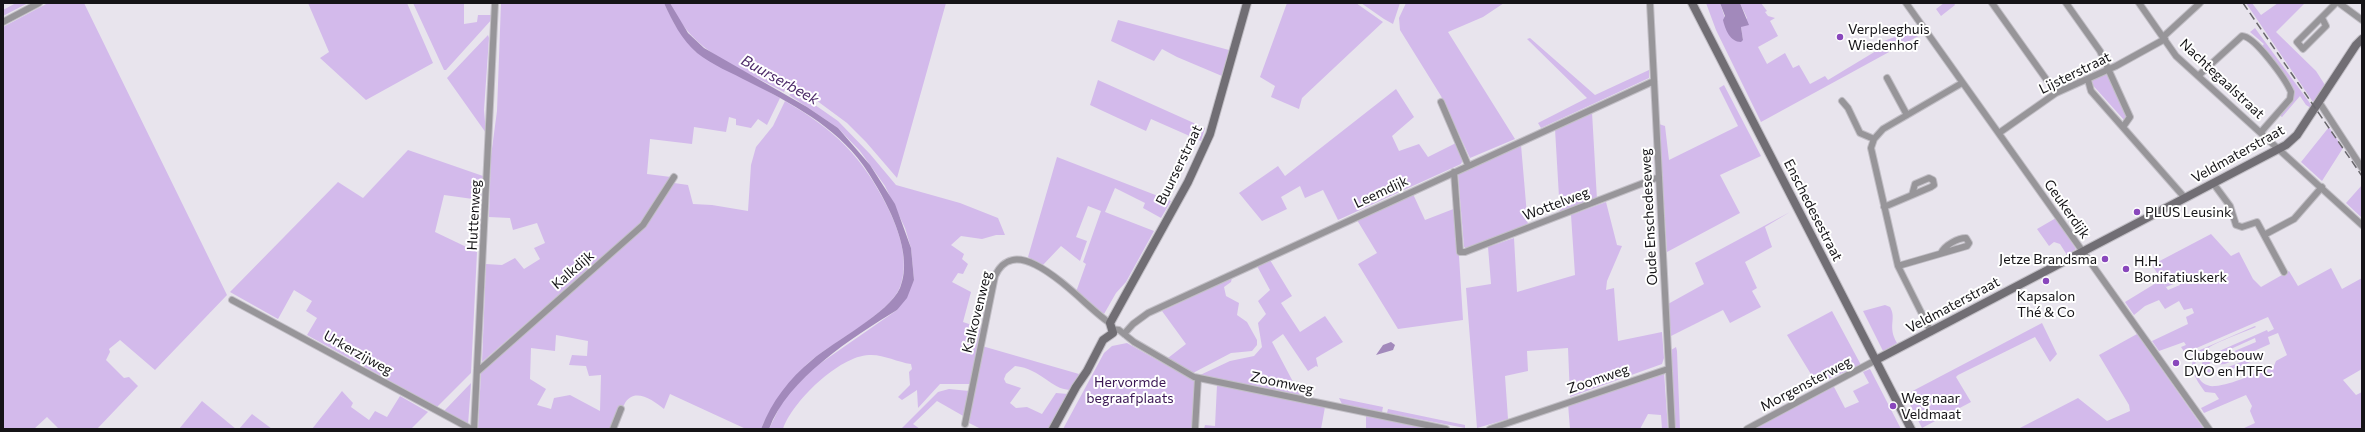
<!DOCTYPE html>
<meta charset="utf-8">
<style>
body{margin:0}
#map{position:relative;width:2365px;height:432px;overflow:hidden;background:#e8e4ed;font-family:Commissioner,sans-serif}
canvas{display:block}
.frame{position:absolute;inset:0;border:4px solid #151417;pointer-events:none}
</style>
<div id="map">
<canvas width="2365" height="432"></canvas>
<div class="frame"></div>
</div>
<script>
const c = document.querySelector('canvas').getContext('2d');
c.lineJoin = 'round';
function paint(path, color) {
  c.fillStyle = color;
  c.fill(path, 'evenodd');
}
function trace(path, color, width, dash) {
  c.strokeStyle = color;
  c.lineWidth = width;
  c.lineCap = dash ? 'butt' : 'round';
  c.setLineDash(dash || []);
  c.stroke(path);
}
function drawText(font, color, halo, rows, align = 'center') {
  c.font = font + ' Commissioner,sans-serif';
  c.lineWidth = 4;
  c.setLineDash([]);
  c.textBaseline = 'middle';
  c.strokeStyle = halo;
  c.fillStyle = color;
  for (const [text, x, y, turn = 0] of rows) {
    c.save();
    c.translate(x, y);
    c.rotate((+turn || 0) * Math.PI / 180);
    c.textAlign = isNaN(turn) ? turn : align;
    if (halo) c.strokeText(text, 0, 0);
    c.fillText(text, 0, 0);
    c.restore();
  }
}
const green = new Path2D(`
 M16 3H28L3 16V10Z
 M48 3H84L227 295 155 370 120 340 109 349 110 352 106 360 124 378 129 377 138 386 97 429H59L47 417 34 429H3V27Z
 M308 3H407L433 63 366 100 320 58 329 52Z
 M413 3H464V24L477 22 478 15H493V18L446 70H444Z
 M501 3H664L675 25 696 52 780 98 767 125 758 119 751 128 736 125V119L729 117 726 132 694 127 692 144 650 139 647 174 671 177 640 224 482 362 486 264 502 265 515 258 524 269 540 259 534 248 545 243 537 223 513 230 510 218 489 217 491 156 497 111Z
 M670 3H946L897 178 866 142 847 123 797 86 786 88 784 92C738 67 693 54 670 3Z
 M1287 3H1356L1383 22 1302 98 1299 109 1271 97 1275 86 1260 77Z
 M1361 3H1400L1393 24 1384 19Z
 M1406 3H1504L1483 17 1448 32 1515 139 1470 158 1441 96 1400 30 1399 18Z
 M1706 3H1720L1725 18 1743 40 1741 27 1747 18 1740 3H1761L1767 11 1765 12 1768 16 1775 18 1770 21 1778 36 1758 47 1767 64 1785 53 1793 68 1799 65 1810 84 1825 76 1828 80 1876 51 1884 41 1919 28 1922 34 1761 122 1716 30Z
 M1944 3H1954L1955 5 1941 16 1936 9Z
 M2246 3H2252L2261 15 2278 3H2305L2276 32 2316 71 2325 85 2313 102Z
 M1118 20 1229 50 1222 76 1177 57 1162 49 1154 61 1111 41Z
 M2255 28 2312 106 2311 108 2306 105 2300 96 2282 117 2279 115 2293 98 2261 47 2264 44 2250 32Z
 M488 35 489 38 484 110 486 133 447 78Z
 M1530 38 1595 95 1649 70V78L1541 128 1538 123 1587 98 1527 39Z
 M2107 72 2127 115 2124 120 2089 81Z
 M1098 80 1205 128 1201 141 1151 119 1146 131 1090 105Z
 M1724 85 1761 156 1720 175 1740 213 1667 252 1659 124 1665 126 1669 160 1738 126 1719 88Z
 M1396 89 1414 117 1392 136 1399 151 1419 144 1428 157 1456 143 1463 160 1461 164 1338 220 1323 190 1305 198 1300 186 1281 197 1287 209 1262 221 1239 193 1278 166 1285 176Z
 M795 91 838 121 870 154 896 185 960 203 998 218 1005 235H996L982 239 961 236 951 245 964 254 962 259 968 264 963 274 958 273 952 282 971 292 963 322 981 328 970 384H940L918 408 917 390 902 400 898 397 910 385 909 372 912 369 911 364C897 362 883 354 869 355 839 356 792 402 783 429H769L784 398 815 367 897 310 914 280 911 248 905 228 885 186 860 151 838 128 789 95Z
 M785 101C835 130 862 156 888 208 899 231 910 261 900 287 892 311 834 342 813 359 794 374 770 407 761 429H746L670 394 664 409C653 400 633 386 624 405 620 413 620 422 615 429H478L481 373 639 233 674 183 688 185 693 204 712 205 748 211 751 165 756 147 773 126ZM556 335 588 341 587 356 572 355 569 365 586 366 589 376 601 375 600 411 570 395 554 398 551 409 537 405 546 389 530 379 531 348 555 351Z
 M1592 112 1597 200 1560 214 1555 129Z
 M2329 127 2343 148 2322 181 2301 162Z
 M1521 145 1528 227 1467 249 1464 247 1458 174Z
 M408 150 483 176 480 200 444 195 435 232 477 252 471 373 437 407 307 335 317 318 306 311 312 301 294 290 278 319 230 292 338 182 363 198Z
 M1057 157 1171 201 1161 218 1143 208 1145 203 1115 188 1105 212 1154 231 1126 282 1116 293 1104 314 1076 292 1086 264 1083 262 1101 211 1088 206 1076 237 1087 241 1080 261 1061 246 1042 266 1028 257Z
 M2362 185V218L2346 203Z
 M1413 194 1425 220 1456 208 1463 320 1398 329 1358 264 1377 253 1357 220Z
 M1606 202 1617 245 1622 246 1607 281 1606 290 1614 288 1618 341 1662 332 1664 358 1662 364 1570 397 1568 348 1527 351 1528 371 1505 376 1508 419 1477 428 1466 288 1491 284 1488 247 1514 238 1517 292 1575 275 1571 215Z
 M1790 212 1765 227 1772 247 1745 262 1757 288 1752 291 1761 307 1730 323 1723 310 1671 336 1668 304 1704 284 1695 263Z
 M2056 218 2076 249 2067 255 2060 244 2054 242 2049 246 2037 229Z
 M2211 234 2231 256 2239 252 2253 279 2261 287 2289 271 2298 286 2331 268 2342 289 2362 278V369L2343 380 2356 395 2362 392V429H2242L2255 423 2250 411 2252 406 2246 395 2204 413 2201 408 2219 399 2215 393 2205 392C2196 379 2184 364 2200 350L2255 326 2256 327C2242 333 2206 345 2198 356 2190 369 2200 388 2215 386 2232 385 2257 372 2274 366L2276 361 2287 355 2278 333 2268 337 2270 344 2225 364 2215 365V361L2218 358 2256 342 2255 338 2213 357 2209 365 2215 371 2220 370 2255 357 2256 360 2219 374 2206 372 2201 366 2203 361 2208 356 2267 330 2268 332 2274 329 2268 317 2185 353 2181 347 2186 345 2184 342 2159 351 2152 341 2188 324 2186 317 2194 313 2192 308 2184 310 2179 301 2165 309 2159 300 2145 306 2134 315 2125 302 2161 280 2168 290 2180 285 2179 282 2166 287 2152 265Z
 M1270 260 1292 296 1281 303 1300 332 1325 316 1343 342 1316 358 1318 367 1316 366 1308 371 1283 334 1272 342 1300 395 1198 376 1230 361 1254 356 1262 347 1258 323 1266 314 1258 301 1270 290 1257 266Z
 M1232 278 1231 282 1224 287 1226 296 1239 303 1237 315 1247 322 1257 340V345L1252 351 1231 353 1193 373 1168 358 1186 344 1162 311Z
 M1885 305 1890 307C1897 319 1887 326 1897 343L1883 351 1863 311Z
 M1832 311 1861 365 1817 384 1787 335Z
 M2042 323 2057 354 2050 362 2035 337 1958 375 1956 377 1971 402 1922 428 1905 395Z
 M2137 334 2204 429H2018L2078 398 2107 421 2130 411 2129 405 2099 355Z
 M1127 343 1196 382 1193 429H1063L1104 353 1112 346Z
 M982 346 1079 374 1070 390C1050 389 1042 369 1015 366L1006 374 1004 379 1006 383 1021 388 1010 403 1016 408 1027 407 1042 414 1056 393 1068 394 1049 429H981L969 423Z
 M1676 347 1677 351 1680 429H1675L1671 350Z
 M1870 369 1901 429H1752L1833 385 1845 408 1859 402 1853 391 1869 383 1863 372Z
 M1664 372 1668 429H1662L1661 415 1648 414 1640 429H1570L1568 404Z
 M471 383 468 425 444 411Z
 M1217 385 1325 407 1321 429H1204L1205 425 1215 426Z
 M949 389 969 391 965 417 937 401 913 424 920 429H901L938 392Z
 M342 391 353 403 351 407 369 420 375 411 387 417 400 396 428 412 411 429H312Z
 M1339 398 1383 407 1382 412 1342 404Z
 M202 401 236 429H179Z
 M1388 409 1465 425V428L1387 413Z
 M252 414 272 429H239Z
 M1366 415 1434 429H1366Z`);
const water = new Path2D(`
 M664 3H670L688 33 704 48 807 107 838 128 870 165 895 204 911 248 914 280 907 298 897 310C853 337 787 379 769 429H761C772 401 789 379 812 360 834 341 889 313 900 288 916 251 883 194 863 165 835 126 791 103 749 82 732 73 712 65 697 53 682 40 672 21 664 3Z
 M1720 3H1740L1749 25 1741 27 1743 40 1741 42C1730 42 1725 29 1723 20L1725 16Z
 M1391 342 1395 345 1393 350 1376 355 1383 345Z`);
const street = new Path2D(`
 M1650 3 1672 429
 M1906 3 2209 429
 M1992 3 2056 93
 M2066 3 2100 51 2130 117 2123 127
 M2139 3 2176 56 2362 225
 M2339 3 2362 20
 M2322 18 2326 26 2303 49 2297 42 2336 3
 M3 22 39 3
 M2163 37 2200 3
 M2198 76 2242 36C2255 36 2286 80 2291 92L2290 99 2261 132
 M1887 78 1907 115
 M2088 80 2091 91 2185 198
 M1842 101 1848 108 1860 133 1874 139
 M1441 102 1468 165
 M2319 102 2362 168
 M1999 133 2056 93 2116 66 2165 39
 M1454 172 1460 252H1465L1659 177
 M2213 183 2230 206 2236 225 2242 227 2257 222 2284 272
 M1884 207 1931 187 1934 185 1933 180 1929 178 1915 184 1912 195
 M2264 235 2294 219 2322 187
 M1898 266 1967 246 1969 243 1966 238C1958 238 1945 245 1941 253
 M232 300 471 429
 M1111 329 1119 330 1134 342 1194 377 1446 429
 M1931 332 1898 266 1871 148 1874 139 1883 129 1962 83
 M1124 334 1133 324 1148 313 1654 81
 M477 372 643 225 674 177
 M965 424 995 276C1018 225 1085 308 1110 323
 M474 429 495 3
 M613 429 621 409
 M1195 429 1198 378
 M1490 429 1668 369
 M1747 429 1876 360`);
const secondary = new Path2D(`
 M1692 3 1911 429
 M1876 360 2286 145 2297 135 2356 45 2362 39
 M1053 429 1076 387 1087 371 1103 340 1113 333 1110 323 1188 182 1210 134 1247 3`);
const rail = new Path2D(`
 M2243 3 2362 176`);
const markers = [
 [1840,37,4,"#8947bc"],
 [2137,212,4,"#8947bc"],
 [2105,259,4,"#8947bc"],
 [2126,269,4,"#8947bc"],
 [2046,281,4,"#8947bc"],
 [2176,363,4,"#8947bc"],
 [1893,406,4,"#8947bc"]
];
const poiNames = [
 ["Verpleeghuis",1848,29],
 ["Wiedenhof",1848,45],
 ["PLUS Leusink",2145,212],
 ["Jetze Brandsma",2097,259,"right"],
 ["H.H.",2134,261],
 ["Bonifatiuskerk",2134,277],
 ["Kapsalon",2046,296,"center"],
 ["Thé & Co",2046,312,"center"],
 ["Clubgebouw",2184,355],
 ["DVO en HTFC",2184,371],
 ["Weg naar",1901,398],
 ["Veldmaat",1901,414]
];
const streetNames = [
 ["Lijsterstraat",2075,73,-26],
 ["Nachtegaalstraat",2222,79,43],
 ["Veldmaterstraat",2238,154,-29],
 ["Buurserstraat",1179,165,-64],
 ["Leemdijk",1381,192,-25],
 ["Wottelweg",1556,204,-21],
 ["Geukerdijk",2067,209,55],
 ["Enschedesestraat",1813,210,63],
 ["Huttenweg",474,215,-87],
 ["Oude Enschedeseweg",1649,217,-93],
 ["Kalkdijk",573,270,-41],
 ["Veldmaterstraat",1953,305,-28],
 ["Kalkovenweg",977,312,-76],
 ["Urkerzijweg",358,353,29],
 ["Zoomweg",1598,379,-19],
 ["Zoomweg",1282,383,12],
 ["Morgensterweg",1806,384,-28]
];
const parkNames = [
 ["Hervormde",1130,382],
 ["begraafplaats",1130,398]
];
const waterNames = [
 ["Buurserbeek",780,80,29]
];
paint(green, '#d3baeb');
paint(water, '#a289bb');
trace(street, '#c2bfc6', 8);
trace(secondary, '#c2bfc6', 10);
trace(street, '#979599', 6);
trace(secondary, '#716e74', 8);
trace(rail, '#68666b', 1.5, [8, 4]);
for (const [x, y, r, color] of markers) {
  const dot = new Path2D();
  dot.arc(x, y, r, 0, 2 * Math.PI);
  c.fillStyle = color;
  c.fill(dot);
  trace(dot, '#fff', 1.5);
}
drawText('14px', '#151417', '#fff', poiNames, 'left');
drawText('14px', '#151417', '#fff', streetNames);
drawText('14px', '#3a1754', '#fff', parkNames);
drawText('italic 15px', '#4e2c6a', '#fff', waterNames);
</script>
